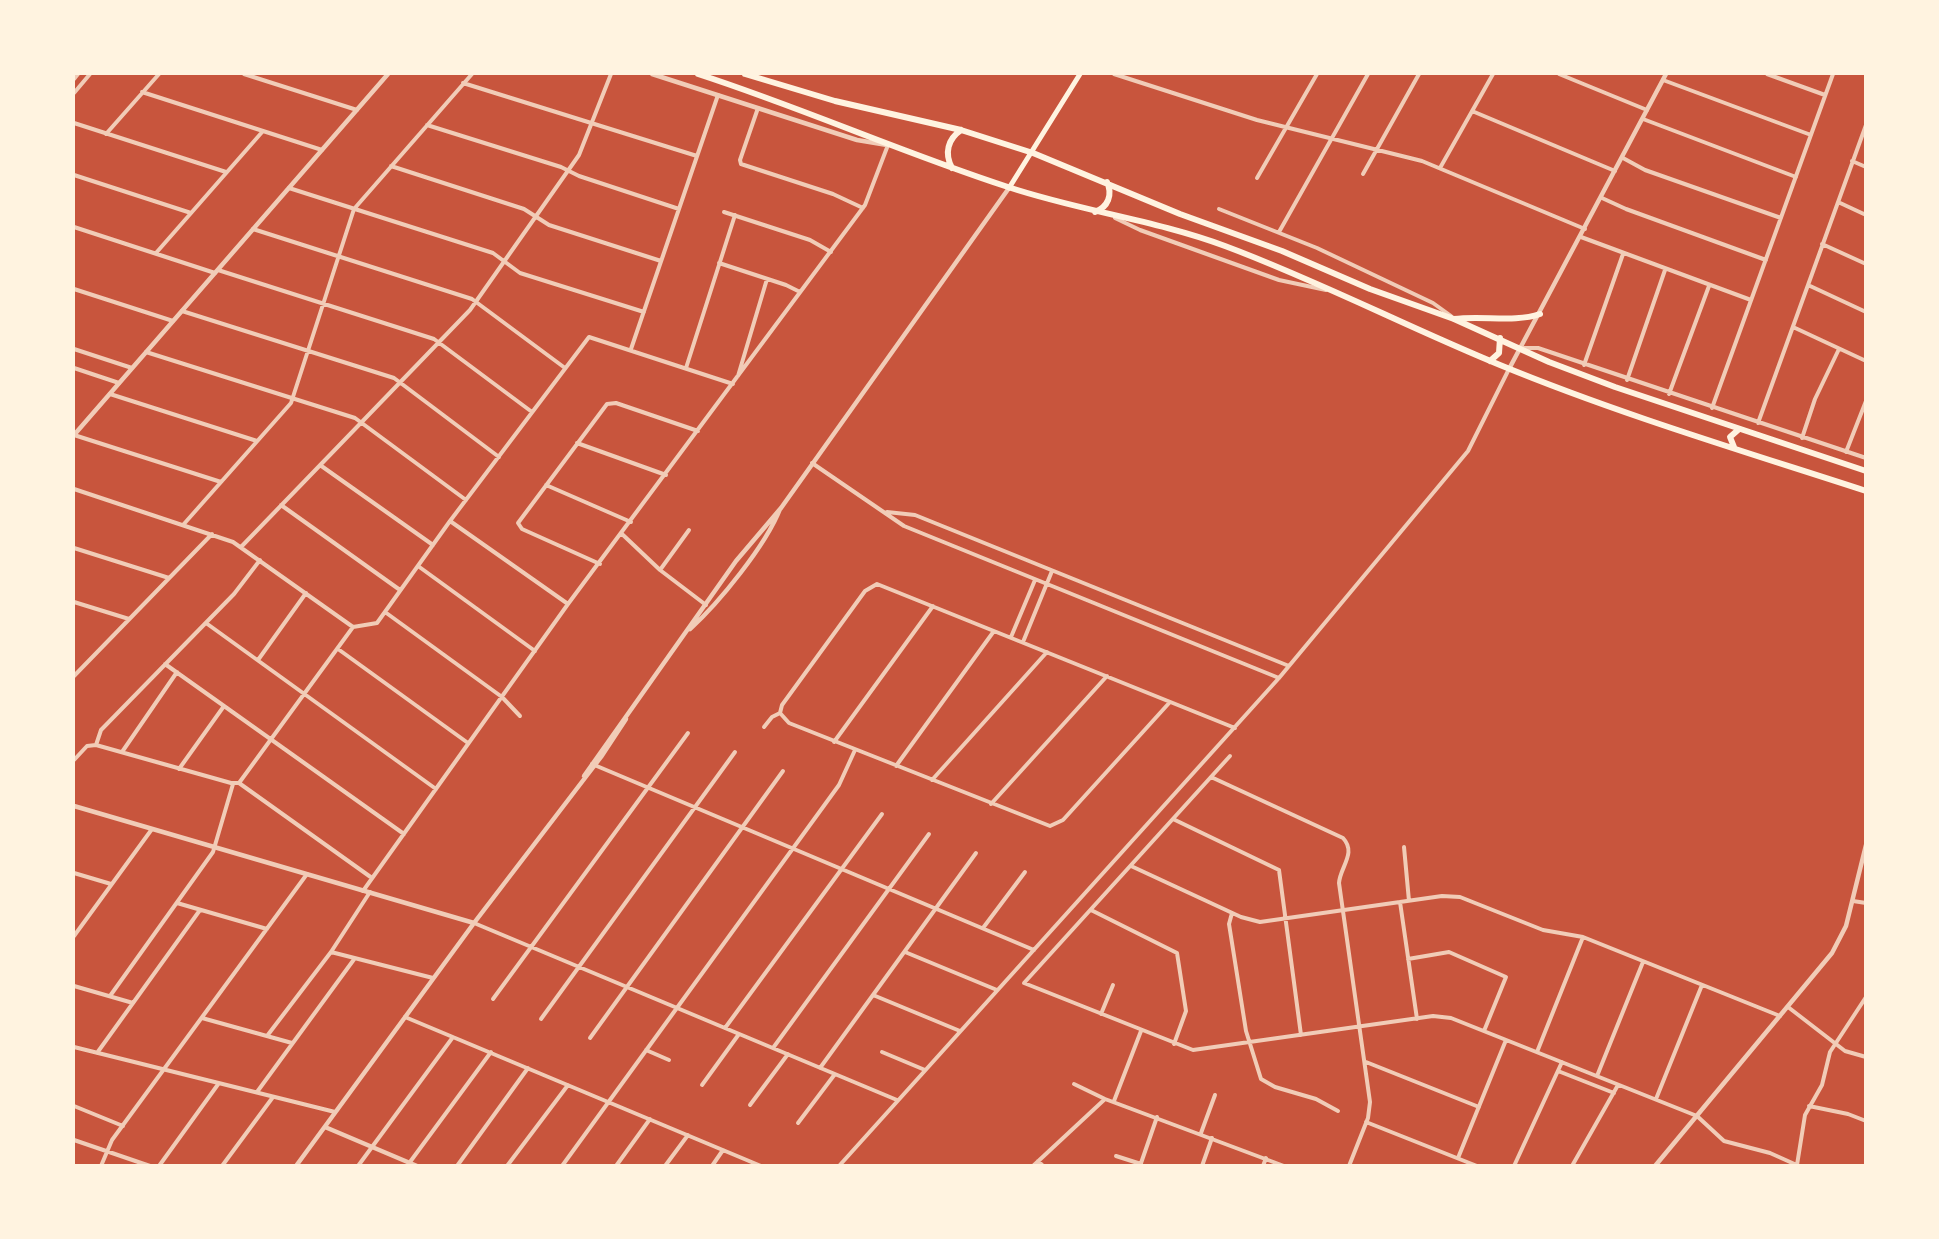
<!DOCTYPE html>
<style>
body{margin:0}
#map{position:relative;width:1939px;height:1239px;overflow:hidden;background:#c8553d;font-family:"DejaVu Sans",sans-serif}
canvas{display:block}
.frame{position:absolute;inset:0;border:75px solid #fff3e0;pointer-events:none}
</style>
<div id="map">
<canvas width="1939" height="1239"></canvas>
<div class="frame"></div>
</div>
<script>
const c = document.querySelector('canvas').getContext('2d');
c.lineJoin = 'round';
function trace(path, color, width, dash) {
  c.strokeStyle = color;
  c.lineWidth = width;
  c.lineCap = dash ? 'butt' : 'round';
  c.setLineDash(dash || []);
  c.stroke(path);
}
const minor = new Path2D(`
 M244 74 357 110
 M1114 74 1257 120 1422 161 1585 229
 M1559 74 1647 110
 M1767 74 1825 95
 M74 79 78 74
 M1663 80 1811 135
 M463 83 697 156
 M142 92 322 150
 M74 93 90 74
 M758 108 740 160 741 164 833 194 863 208
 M1472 111 1615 171
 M1643 119 1796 177
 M74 123 226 172
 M427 125 561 167 579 176 679 209
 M106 134 159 74
 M1623 158 1645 170 1781 218
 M1852 161 1866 167
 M391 166 524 209 549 225 661 261
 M1440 168 1493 74
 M1363 174 1419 74
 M74 175 191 213
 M1257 178 1317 74
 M289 188 493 253 520 273 644 312
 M1602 198 1626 209 1766 260
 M1838 202 1866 215
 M1219 209 1317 248 1433 303 1451 316
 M724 212 810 240 831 252
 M1115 218 1140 230 1279 280 1326 290
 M74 227 215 273
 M253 229 472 299 565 368
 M1279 232 1368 74
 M1581 237 1751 300
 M1822 244 1866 264
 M156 253 263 131
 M719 263 786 285 800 292
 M218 270 434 339 532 412
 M1808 285 1866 312
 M74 289 173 321
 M182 311 394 378 499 457
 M1793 327 1866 361
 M1521 348H1538L1866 458
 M74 349 132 368
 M631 349 718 95
 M146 352 355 418 466 500
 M1584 365 1623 254
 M74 368 119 383
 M686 368 735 215
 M738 376 767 279
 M1627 380 1665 270
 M110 394 257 441
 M1669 394 1709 286
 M1712 408 1833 74
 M1758 423 1866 125
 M74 435 221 482
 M1802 438 1815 399 1839 349
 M577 443 666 475
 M1846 452 1866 401
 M812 463 904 526 1279 678
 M320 465 433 545
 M546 485 631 522
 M74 489 233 542 353 627
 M281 505 400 590
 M887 512 915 515 1289 666
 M450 521 568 604
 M183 525 291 403 354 209 472 74
 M622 534 660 570 706 605
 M241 547 470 310 579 155 611 74
 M74 548 169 578
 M600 564 522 529 518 523 607 404 616 403 698 431
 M418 566 535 651
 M660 570 689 530
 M74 602 129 619
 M385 612 502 697 520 716
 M206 623 436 789
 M1011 637 1035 580
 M1023 642 1052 571
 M338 649 468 743
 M258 660 306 593
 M165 664 404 834
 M74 676 212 534
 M780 713 789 723 1050 826 1063 820 1170 702
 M764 727 772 717 780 713 782 705 865 591 877 584 1235 728
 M834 742 933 606
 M96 745 101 730 234 594 260 560
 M122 752 177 672
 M1230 756 1024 983 1193 1050 1433 1016 1451 1018 1697 1116 1724 1141 1770 1153 1799 1166
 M74 760 87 746 96 745 231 783H239
 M592 764 1034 950
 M896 766 994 631
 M179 769 224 706
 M1211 777 1343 838C1357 853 1340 867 1339 883L1370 1102 1368 1118 1349 1166
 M932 780 1047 652
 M239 783 353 627 377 623 450 521 589 337 733 384
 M239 783 372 878
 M991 804 1107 676
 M1173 819 1279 870 1301 1035
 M1404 847 1409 901
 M1131 866 1241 917 1260 922 1442 896 1460 897 1543 930 1583 937 1780 1016
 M74 873 111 884
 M363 891 568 604 865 205 888 145
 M1853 901 1866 903
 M1400 902 1417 1019
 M177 903 267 929
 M1091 910 1177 953 1186 1011 1174 1044
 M1232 913 1229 924 1246 1031 1261 1079 1275 1087 1316 1099 1338 1111
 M474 923 897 1100
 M983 928 1025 872
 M74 936 152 829
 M331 952 433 978
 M905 952 997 990
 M1408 959 1449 952 1506 977 1484 1031
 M74 986 133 1003
 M873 995 960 1031
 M110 996 213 852 233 784
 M493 999 688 733
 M1788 1007 1845 1051 1866 1057
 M1101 1014 1113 985
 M405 1017 761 1166
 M202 1018 292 1043
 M541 1019 735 752
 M725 1028 882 814
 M267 1036 331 952 370 892
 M590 1038 783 771
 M74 1047 335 1112
 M773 1048 929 834
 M646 1050 669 1060
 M882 1052 925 1070
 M1537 1052 1583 937
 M97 1053 200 910
 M1366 1062 1479 1107
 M820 1068 976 853
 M1558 1071 1614 1093
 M1597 1076 1643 962
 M1074 1084 1105 1099 1284 1166
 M702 1085 739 1034
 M257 1092 355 958
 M1656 1099 1702 985
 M1114 1101 1141 1031
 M750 1105 788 1054
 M74 1106 123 1126
 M1809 1106 1848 1114 1866 1121
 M1366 1122 1477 1166
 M798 1123 835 1074
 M1201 1133 1215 1095
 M74 1140 150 1166
 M1116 1156 1141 1164
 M1458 1158 1506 1040
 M1038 1161 1043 1166
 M410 1162 491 1052
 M1797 1165 1805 1115 1822 1085 1830 1052 1866 997
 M101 1166 112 1140 307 874
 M159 1166 219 1083
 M222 1166 273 1097
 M358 1166 453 1037
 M457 1166 528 1068
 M507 1166 568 1085
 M562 1166 839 785 855 750
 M616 1166 650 1119
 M665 1166 688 1135
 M712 1166 723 1150
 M839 1166 1279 678 1468 451 1509 369
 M1033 1166 1105 1099
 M1140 1166 1157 1117
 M1202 1166 1212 1138
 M1263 1166 1266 1158
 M1514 1166 1562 1062
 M1572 1166 1618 1085`);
const tertiary = new Path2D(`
 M652 74 857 140 887 145
 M1509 369 1666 74
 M74 435 388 74
 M690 629C719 603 766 545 780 509
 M584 776 736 561 781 508 1009 188
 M74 806 474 923
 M325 1127 417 1166
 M296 1166 474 923 601 757 626 719
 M1655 1166 1832 953 1846 926 1866 845`);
const secondary = new Path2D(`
 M1009 188 1080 74`);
const primary = new Path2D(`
 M698 74C803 108 903 153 1008 187 1080 211 1155 220 1225 246 1319 281 1407 327 1500 365 1619 414 1743 451 1866 491
 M745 74 835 101 961 130 1033 153 1180 214 1282 251 1370 289 1454 319 1549 362 1615 387 1866 471
 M952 168C944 153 948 139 961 130
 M1095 212C1108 207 1113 195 1107 182
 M1454 319C1482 315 1514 323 1540 314
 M1490 361 1499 353 1500 338
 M1734 447 1730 437 1738 430`);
trace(minor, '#f1ccb7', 4);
trace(tertiary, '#f1ccb7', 4.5);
trace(secondary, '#fff3e0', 5);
trace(primary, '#fff3e0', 6);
</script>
